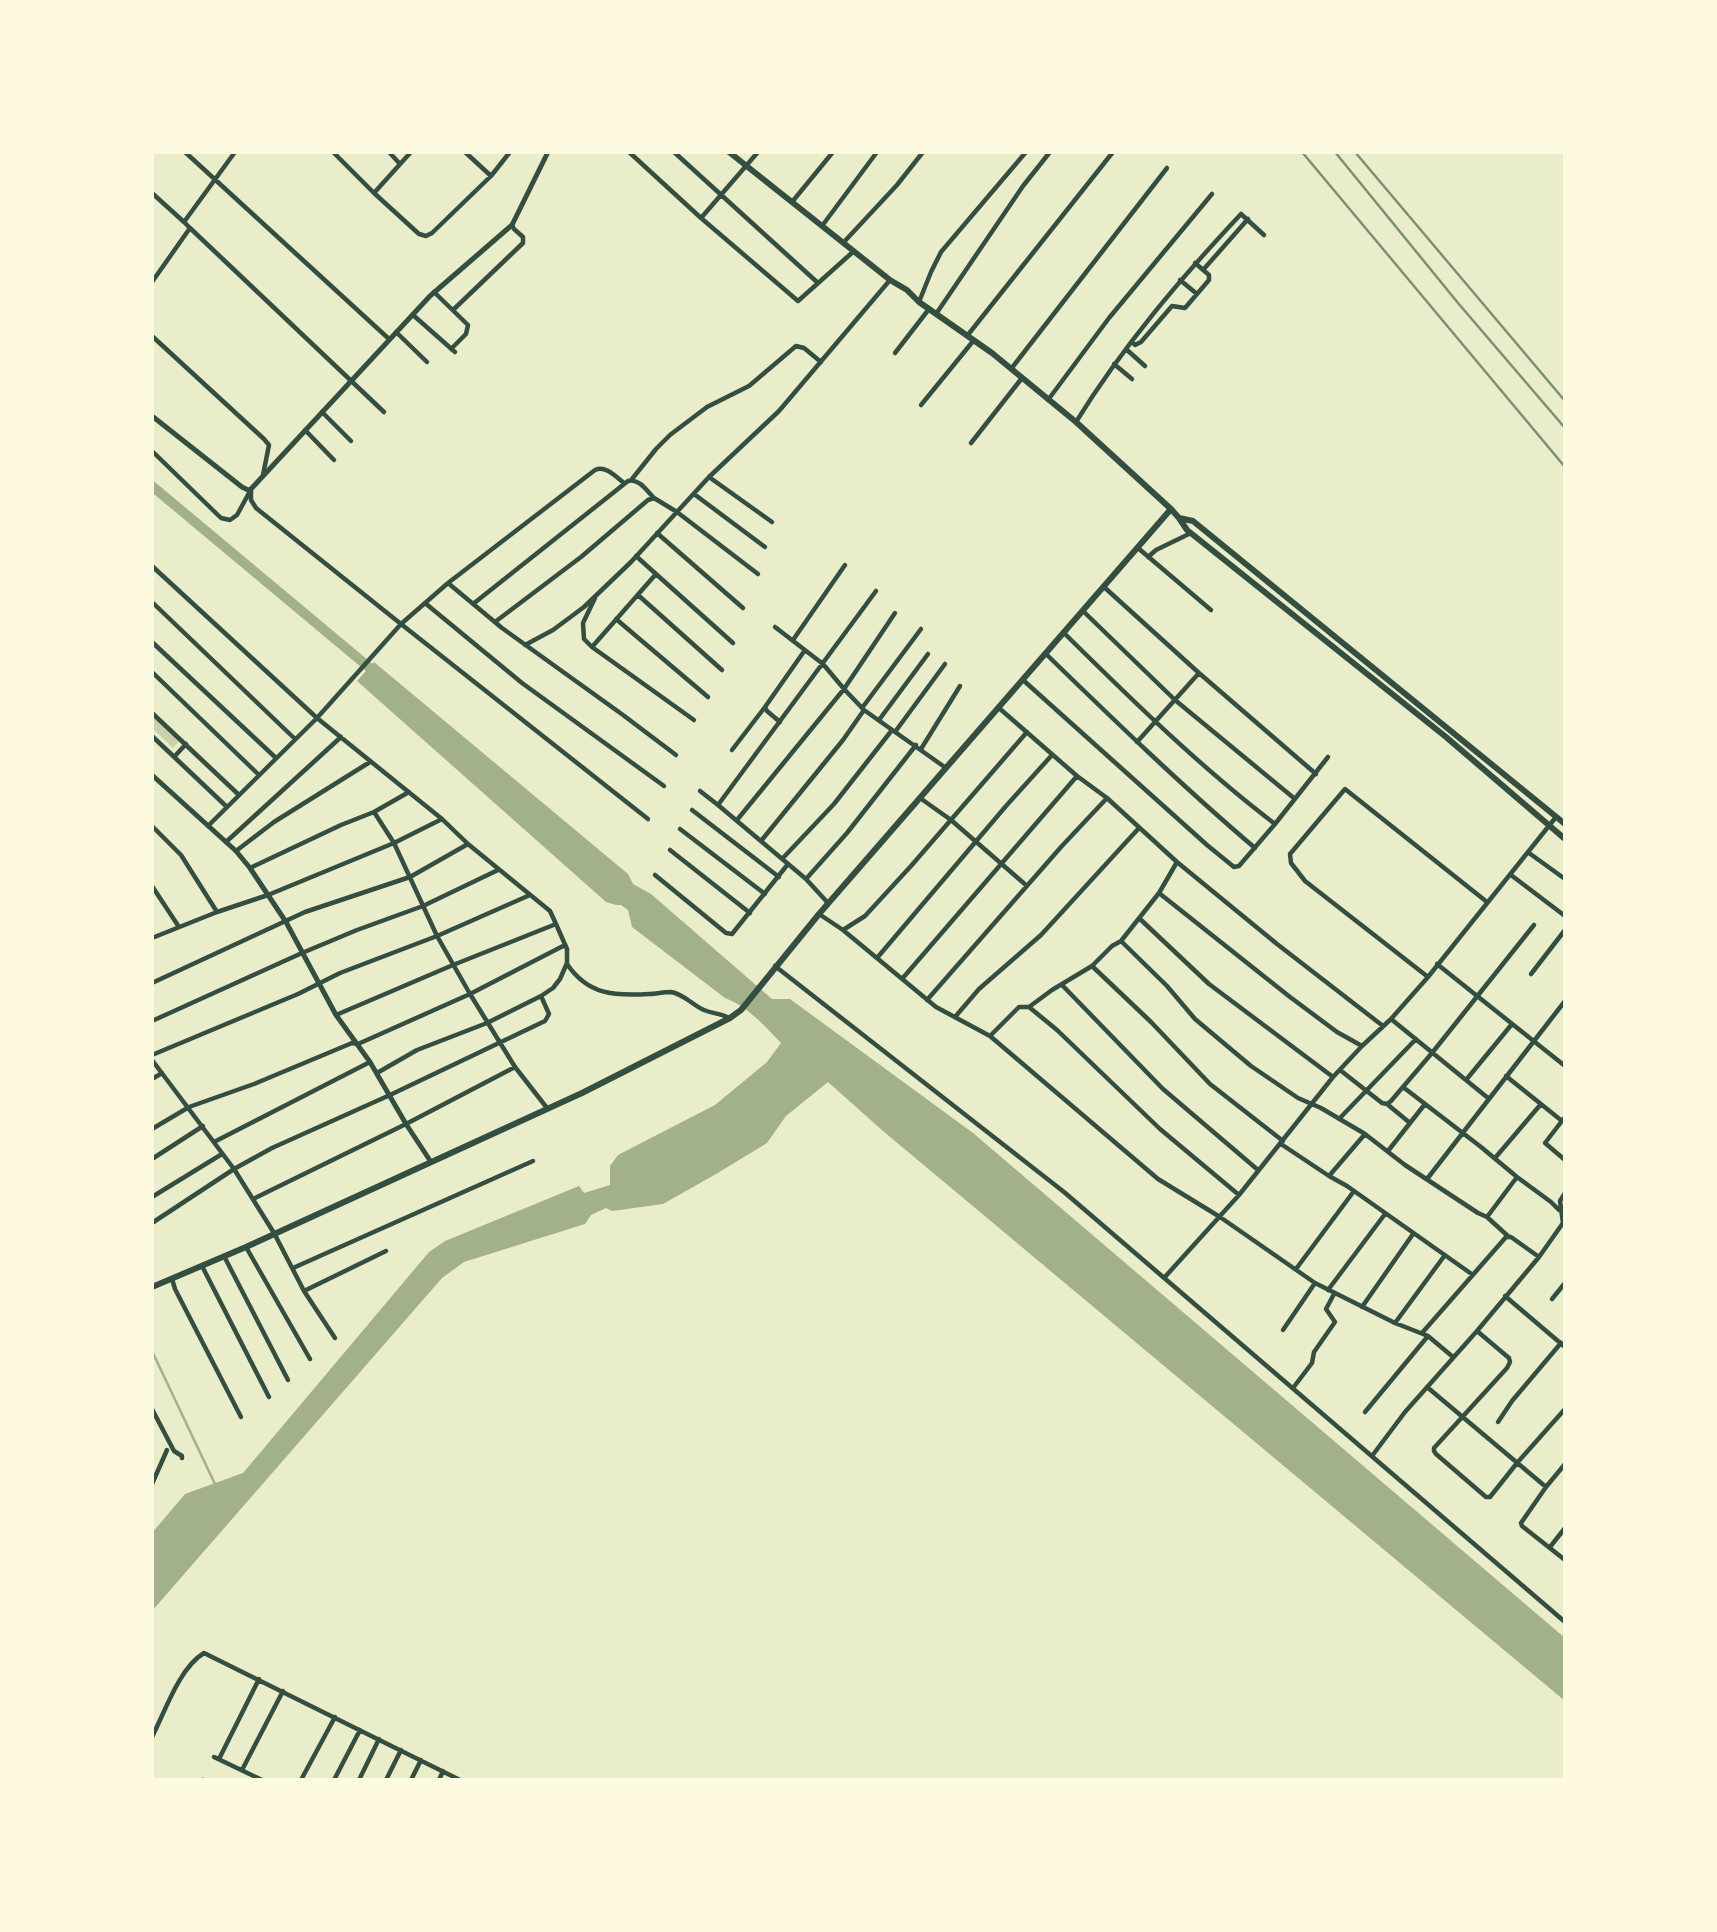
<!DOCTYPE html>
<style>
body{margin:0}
#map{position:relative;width:1717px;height:1932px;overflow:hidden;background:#e9edc9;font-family:Overpass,sans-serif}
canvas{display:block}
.frame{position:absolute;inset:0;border:154px solid #fefae0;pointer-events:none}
</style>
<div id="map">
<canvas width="1717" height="1932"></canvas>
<div class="frame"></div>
</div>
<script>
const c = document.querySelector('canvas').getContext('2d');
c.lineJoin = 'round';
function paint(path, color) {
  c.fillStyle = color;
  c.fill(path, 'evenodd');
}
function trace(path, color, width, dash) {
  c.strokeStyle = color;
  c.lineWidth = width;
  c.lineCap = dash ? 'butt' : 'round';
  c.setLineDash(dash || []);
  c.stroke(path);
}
const green = new Path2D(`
 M152 714 180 740 173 748 152 728Z`);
const water = new Path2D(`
 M374 662 628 874 633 884 651 894 772 999H790L973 1133 1565 1638V1701L883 1131 828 1082 786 1116 767 1143 716 1174 663 1204 612 1211 606 1208 591 1215 585 1224 464 1262 442 1278 152 1611V1533L185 1494 243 1473 429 1252 445 1241 579 1186 584 1193 610 1185V1166L618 1155 715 1105 767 1062 781 1043C765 1026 747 1006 725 998L632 927 628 910 621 905H616L606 902 357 681Z`);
const stream = new Path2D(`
 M152 1351 215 1484`);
const canal = new Path2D(`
 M152 486 377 674`);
const minor = new Path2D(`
 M185 152 389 339
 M333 152 374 193 419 234 426 236 432 233 491 176
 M389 152 400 164
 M465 152 491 176 510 152
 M629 152 701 218 798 301 854 251
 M674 152 818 283
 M152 193 184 222
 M374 193 411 152
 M792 202 833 152
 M701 218 758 152
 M822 226 877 152
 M190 228 384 412
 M843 243 897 185 923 152
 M1203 270 1248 219
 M1180 280 1197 294
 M152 282 190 228 184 222 235 152
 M434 292 468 325 466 334 451 349
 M919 302 931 272 941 252 1026 152
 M453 310 523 243V237L514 229 512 225
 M936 314 1023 186 1050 152
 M413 315 455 352
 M396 332 427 362
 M152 336 264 439 269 445 263 475
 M967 336 1113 152
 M1132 342 1135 345 1141 342 1172 306 1185 308 1209 280V275L1195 263
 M1126 349 1145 366
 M895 353 929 309
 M1114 364 1132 379
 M1011 369 1167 168
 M1048 400 1109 318 1212 194
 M921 405 974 340
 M322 412 351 441
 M1076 422C1123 346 1180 279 1241 214L1264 235
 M305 430 334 460
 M971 443 1022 378
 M152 451 221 518 230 520 237 515 249 493
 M709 477 772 522
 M632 479 656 449 670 435 707 407 749 386 796 346 804 348 821 362
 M251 489V500L256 508 401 624 448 583 595 470C606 465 616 477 624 483
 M694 494 765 547
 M657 533 743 608
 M1138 548 1211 610
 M1148 557 1156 550 1191 533
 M152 566 317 718 442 819 468 844 550 911 556 924 453 965 336 1015
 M656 574 733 643
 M448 583 502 628 623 715 676 755
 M1104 587 1199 673 1316 774
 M638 595 722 670
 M595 598 583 623 584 639 592 647 694 720
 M152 602 295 739
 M425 603 522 683 664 786
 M473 604 628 481C639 478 647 491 654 498
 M1083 611 1175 700 1295 799
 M616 619 708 697
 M495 622 581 557 648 500 654 498 677 512 758 574
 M775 627 823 664 844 689 864 710 946 768
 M1064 633C1132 700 1199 766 1275 824
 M793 640 845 565
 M152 642 276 758
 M525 645 553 630 584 607 631 562 709 477 779 411 890 280
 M592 647 656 574 636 556
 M1046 654C1114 720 1182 786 1255 848
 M152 672 259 775
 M1023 680 1207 845 1234 867 1239 866 1275 824 1328 757
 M862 708 921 629
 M999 708 1077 776 1107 798 1177 862 1277 944 1383 1026
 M152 713 239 795
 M879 720 928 654
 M780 722 767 711 765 707 805 650
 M895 732 945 664
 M152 736 227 807
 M1137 742 1199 673
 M921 749 960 686
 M732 750 765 707
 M174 757 186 744
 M700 791 718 805
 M920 798 951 820 1027 886
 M692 810 779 877
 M374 812 394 843 437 936 470 994 515 1067 547 1108
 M737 820 844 689 895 613
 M152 826 181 855 217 912
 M208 826 317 718 401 624 648 819
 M680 829 765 894
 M761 841 843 740 864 710
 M226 842 341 737
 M670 850 750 913
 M236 851 274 822 370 762
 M1529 853 1565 879
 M782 859 834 804 892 730
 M250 868 341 825 374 812 409 792
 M655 875 726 933 732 934 788 864
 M1511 875 1565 916
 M806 879 847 833 916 745
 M152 886 179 927
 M1159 893 1290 997 1337 1032 1362 1046
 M828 903 806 879 718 805 876 591
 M819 914 843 930 936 1007 990 1036 1158 1179 1220 1217 1315 1283 1395 1323 1428 1336 1453 1357
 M1140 919 1209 984 1333 1077
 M843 930 865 916 911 866 1027 732
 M152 938 217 912 268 895 394 843 442 819
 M1121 941 1167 986 1195 1019 1251 1066 1298 1098 1321 1108 1365 1134 1405 1165 1478 1213 1487 1217 1509 1237
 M877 958 1006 806 1052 755
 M567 964C588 995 614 996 649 994 656 994 663 992 671 992 684 994 692 1005 704 1010 713 1014 721 1013 729 1018
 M1437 964 1565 1066
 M775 966 1064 1192 1565 1622
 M1092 966 1151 1022 1210 1084 1283 1141
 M1531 974 1565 930
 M1428 977 1305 881 1291 863 1290 854 1345 789 1487 902
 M902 979 1077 776
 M152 983 305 912 410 877 468 844
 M1062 985 1163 1089 1258 1170
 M927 1000 1061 847 1107 798
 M1029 1007 1057 1030 1160 1129 1239 1195
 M955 1017 979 989 1041 935 1139 828
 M1391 1019 1488 1098
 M152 1021 302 953 357 930 423 906 498 870
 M990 1036 1019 1007H1029L1052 990 1092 966 1112 946 1121 941 1159 893 1177 862
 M152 1055 298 994 340 973 437 936 530 895
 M152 1060 234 1169 274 1233 304 1291 335 1338
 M1340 1070 1382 1103 1387 1104 1410 1123
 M377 1073 417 1050 487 1023 541 996 553 988 560 979 567 963V949L556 924
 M1506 1076 1562 1121
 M152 1079 162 1073
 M1466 1080 1512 1024
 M1403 1087 1481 1147 1517 1177 1551 1202 1559 1210
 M1387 1104 1391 1101 1432 1053 1534 925
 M1565 1117 1545 1143 1565 1160
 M1339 1119 1416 1039
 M152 1129 189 1107 254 1084 352 1043 358 1044 470 994 565 945
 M214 1142 370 1062
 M1281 1144 1329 1176 1347 1186 1473 1275
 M1388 1151 1425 1104
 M1495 1158 1541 1104
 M152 1159 203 1126
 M1329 1176 1365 1134
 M1427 1179 1565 1001
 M152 1197 222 1154
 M253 1199 406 1124 515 1067
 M1487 1217 1517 1177
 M152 1223 234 1169 272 1148 390 1095 545 1021 549 1014 541 996
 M246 1247 310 1359
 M224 1256 288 1380
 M202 1266 269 1397
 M293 1268 533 1161
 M1296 1269 1354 1191
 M1164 1278 1239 1195 1333 1077 1362 1046 1391 1019 1428 977 1556 817
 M172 1279 175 1289 241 1417
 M1328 1290 1385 1214
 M304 1291 386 1251
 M1505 1296 1565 1347
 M1552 1299 1565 1283
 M1362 1307 1413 1234
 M1395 1323 1445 1255
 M1283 1330 1315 1283
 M1477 1331 1509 1358 1510 1362 1507 1368 1434 1448V1451L1436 1454 1486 1497H1490L1517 1463 1565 1409
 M1422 1333 1506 1237H1511L1539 1257 1563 1223 1560 1201 1565 1193
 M1427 1387 1546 1487
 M1293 1388 1312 1363 1314 1352 1335 1322 1326 1309 1334 1294
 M152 1409 174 1451 182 1456V1458
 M1365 1412 1428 1336
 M1498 1422 1512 1401 1561 1343
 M1372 1456 1405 1412 1477 1331 1539 1257
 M1565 1464 1546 1487 1521 1523 1522 1526 1565 1560
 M152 1484 167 1450
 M1550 1547 1565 1528
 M152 1737C165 1712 179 1668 204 1653L460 1780
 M214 1757 262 1780
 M219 1759 259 1679
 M242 1770 283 1691
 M202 1780H204
 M301 1780 335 1717
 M334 1780 360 1730
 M359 1780 379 1739
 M386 1780 401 1750
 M411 1780 421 1760
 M439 1780 443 1771`);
const tertiary = new Path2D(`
 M152 416 242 487 248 490 251 489 430 296 512 225 548 152
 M152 775 236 851 250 868 286 922 336 1015 370 1062 406 1124 431 1162`);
const secondary = new Path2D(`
 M729 152 890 280 907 290 919 302 992 353 1076 422 1171 509 1179 518 1187 530 1446 737 1565 839
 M1179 518 1193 521 1565 824
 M152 1287 246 1247 582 1093 730 1018 741 1010 819 914 1171 509`);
const rail = new Path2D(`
 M1302 152 1565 467
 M1335 152 1458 303 1565 428
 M1355 152 1565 401`);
paint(green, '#cad2ad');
paint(water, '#a3b18a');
trace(stream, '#a3b18a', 2.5);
trace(canal, '#a3b18a', 10);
trace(minor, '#344e41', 4.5);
trace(tertiary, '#344e41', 5);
trace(secondary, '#344e41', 6);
trace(rail, '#7c8e77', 2.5);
</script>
